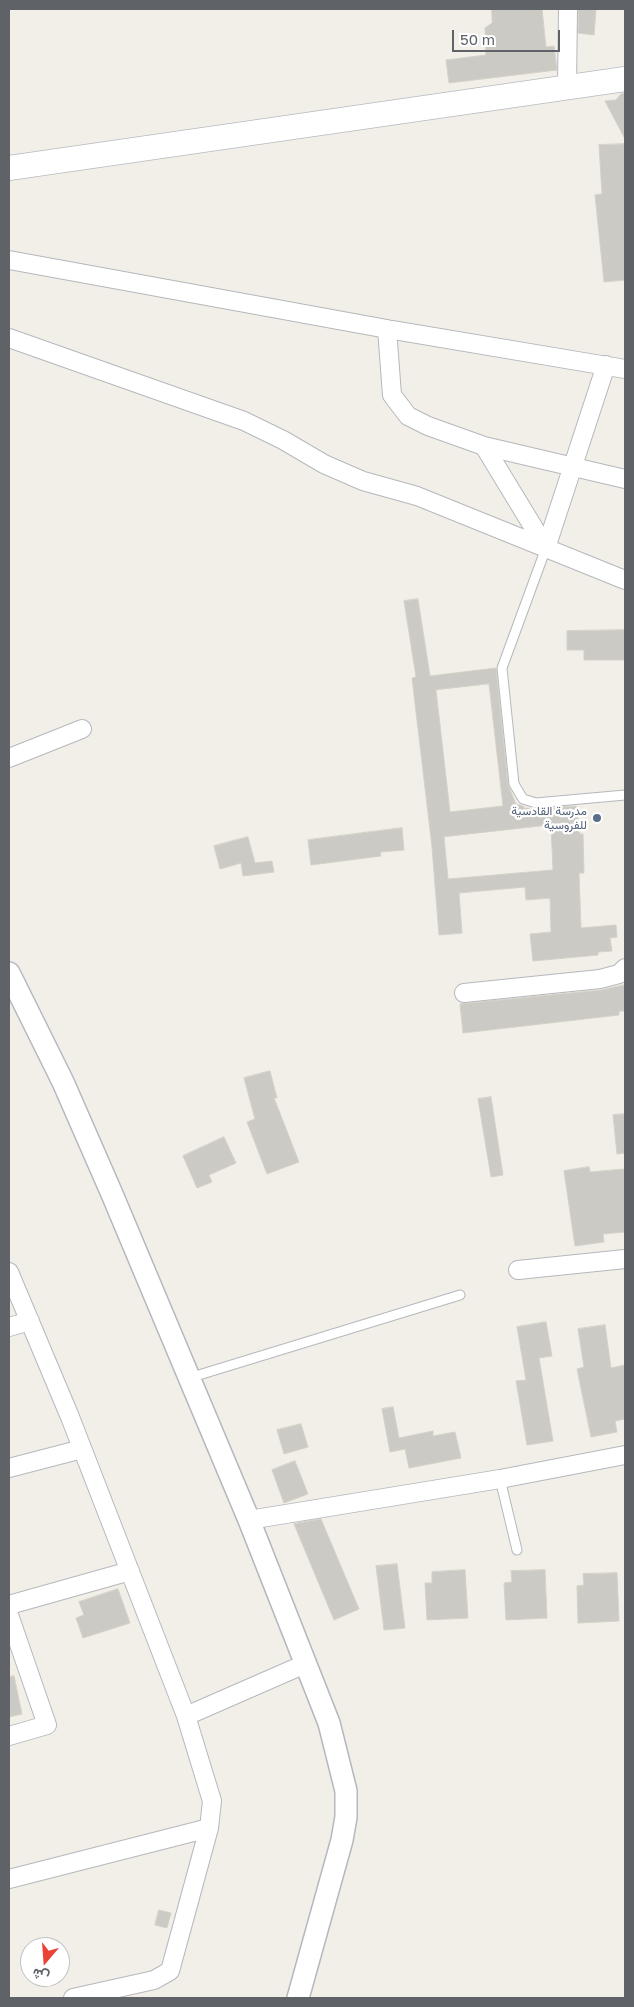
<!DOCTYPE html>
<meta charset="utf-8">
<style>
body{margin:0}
#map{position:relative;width:634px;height:2007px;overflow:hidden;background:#f1efe8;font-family:"Golos Text",Vazirmatn,sans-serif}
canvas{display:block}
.frame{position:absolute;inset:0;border:10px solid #5f6368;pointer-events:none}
.north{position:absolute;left:20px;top:1937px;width:50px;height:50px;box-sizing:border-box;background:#fff;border:1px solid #bfc1c3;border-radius:50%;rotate:198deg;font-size:14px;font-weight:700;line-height:20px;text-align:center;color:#5f6368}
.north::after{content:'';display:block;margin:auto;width:18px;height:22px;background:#ea4335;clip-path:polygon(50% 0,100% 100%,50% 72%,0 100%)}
.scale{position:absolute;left:452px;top:30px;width:108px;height:22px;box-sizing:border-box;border:2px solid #5f6368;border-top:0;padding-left:6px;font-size:15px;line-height:18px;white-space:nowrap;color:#5f6368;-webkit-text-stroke:4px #fff;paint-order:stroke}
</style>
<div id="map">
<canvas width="634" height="2007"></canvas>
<div class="frame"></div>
<div class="north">ش</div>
<div class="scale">50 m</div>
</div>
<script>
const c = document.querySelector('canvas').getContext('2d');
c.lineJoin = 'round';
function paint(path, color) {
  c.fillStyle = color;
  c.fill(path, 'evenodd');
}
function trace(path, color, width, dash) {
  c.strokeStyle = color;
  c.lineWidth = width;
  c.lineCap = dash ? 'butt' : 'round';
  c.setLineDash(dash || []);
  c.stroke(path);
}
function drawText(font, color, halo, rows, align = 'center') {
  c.font = font + ' "Golos Text",Vazirmatn,sans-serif';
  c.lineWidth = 4.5;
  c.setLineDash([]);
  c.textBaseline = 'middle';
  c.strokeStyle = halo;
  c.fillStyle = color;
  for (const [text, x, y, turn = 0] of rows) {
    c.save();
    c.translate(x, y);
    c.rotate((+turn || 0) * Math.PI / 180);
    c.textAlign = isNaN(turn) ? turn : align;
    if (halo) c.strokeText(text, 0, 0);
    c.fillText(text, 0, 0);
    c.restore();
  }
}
const building = new Path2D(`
 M492 9H542L546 47 554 46 557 70 449 83 446 60 486 55 485 28 492 23Z
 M579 9 596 10 594 35 578 33Z
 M625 93V139L605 101 616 100 621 94Z
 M625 144V280L604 282 595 195 602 194 599 145Z
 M418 599 430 676 496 668 508 785 516 804 523 806 524 808 536 809 576 806 580 834H583L584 873H579L581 928 616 925 617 937 610 938 612 951 598 952V955L533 961 530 934 551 932 550 898 526 900 525 887 459 893 462 933 439 935 432 847 412 678 416 677 404 601ZM489 684 503 806 450 812 436 690ZM551 825 553 870 448 879 444 837Z
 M625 630V660H584V650H567V631Z
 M402 828 404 850 380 852 381 856 311 865 308 840Z
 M248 837 255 863 272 861 274 872 243 876 241 863 220 869 214 846Z
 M625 985V1011H619V1015L463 1033 460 1004 601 990Z
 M270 1071 277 1098H274L299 1162 267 1174 247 1122 255 1119 244 1078Z
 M491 1097 503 1175 491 1177 478 1099Z
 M625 1114V1153L617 1154 613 1115Z
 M224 1137 236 1163 209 1175 212 1182 197 1188 183 1156Z
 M589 1167 590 1172 625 1169V1232L603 1234 604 1242 575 1246 564 1171Z
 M546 1322 552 1356 539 1358 553 1441 527 1445 516 1381 526 1380 517 1327Z
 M605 1325 611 1368 625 1365V1419L615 1421 617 1432 591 1437 577 1369 584 1367 578 1329Z
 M393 1407 399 1438 433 1431V1436L455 1432 461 1458 409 1468 405 1449 390 1452 382 1409Z
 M301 1424 308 1447 284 1454 277 1430Z
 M295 1461 308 1494 284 1503 272 1470Z
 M321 1519 359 1609 334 1620 294 1524Z
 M397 1564 405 1628 384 1630 376 1566Z
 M465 1570 468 1618 427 1620 425 1583H432V1572Z
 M545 1570 547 1618 506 1620 504 1583 512 1582 511 1571Z
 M617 1573 619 1621 578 1623 577 1586 584 1585 583 1574Z
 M118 1589 130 1623 83 1638 76 1618 84 1615 79 1602Z
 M14 1676 22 1714 9 1717V1677Z
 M159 1910 171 1913 167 1928 155 1925Z`);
const service = new Path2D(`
 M546 548 502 668 514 784 523 799 536 803 625 795
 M189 1378 460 1295
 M500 1479 517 1550`);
const minor = new Path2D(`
 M567 87 568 9
 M9 260 387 329 625 369
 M387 329 392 395 408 416 428 426 484 446 625 479
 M9 338 244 421 283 440 324 464 363 481 417 496 625 580
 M484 446 546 548 606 365
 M9 758 82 729
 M464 993 600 979 619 974 625 968
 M518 1270 625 1259
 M9 1272 70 1417 186 1716 212 1801 209 1828 170 1971 154 1980 73 1998
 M9 1327 30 1321
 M9 1468 82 1449
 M249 1520 500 1479 625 1455
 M9 1605 130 1571
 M9 1615 47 1725 9 1736
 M186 1716 305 1664
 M9 1879 209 1828`);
const tertiary = new Path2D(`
 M9 973 63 1082 112 1194 249 1520 329 1723 346 1791V1817L342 1840 298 1998`);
const secondary = new Path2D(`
 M9 168 625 79`);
const markers = [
 [597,818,5,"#5c6f8a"]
];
const serviceNames = [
 ["مدرسة القادسية",587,811],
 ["للفروسية",587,825]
];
paint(building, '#cccac5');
trace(building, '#d6d1c6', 1);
trace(service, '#b5b8bc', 11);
trace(minor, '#b5b8bc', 20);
trace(tertiary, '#b5b8bc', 24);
trace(secondary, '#b6babf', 26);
trace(service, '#fff', 9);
trace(minor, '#fff', 18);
trace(tertiary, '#fff', 21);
trace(secondary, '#fff', 24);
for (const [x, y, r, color] of markers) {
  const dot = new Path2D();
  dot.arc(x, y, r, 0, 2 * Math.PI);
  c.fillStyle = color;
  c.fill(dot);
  trace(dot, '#fff', 2);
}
drawText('12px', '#4e5e75', '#fff', serviceNames, 'right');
</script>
